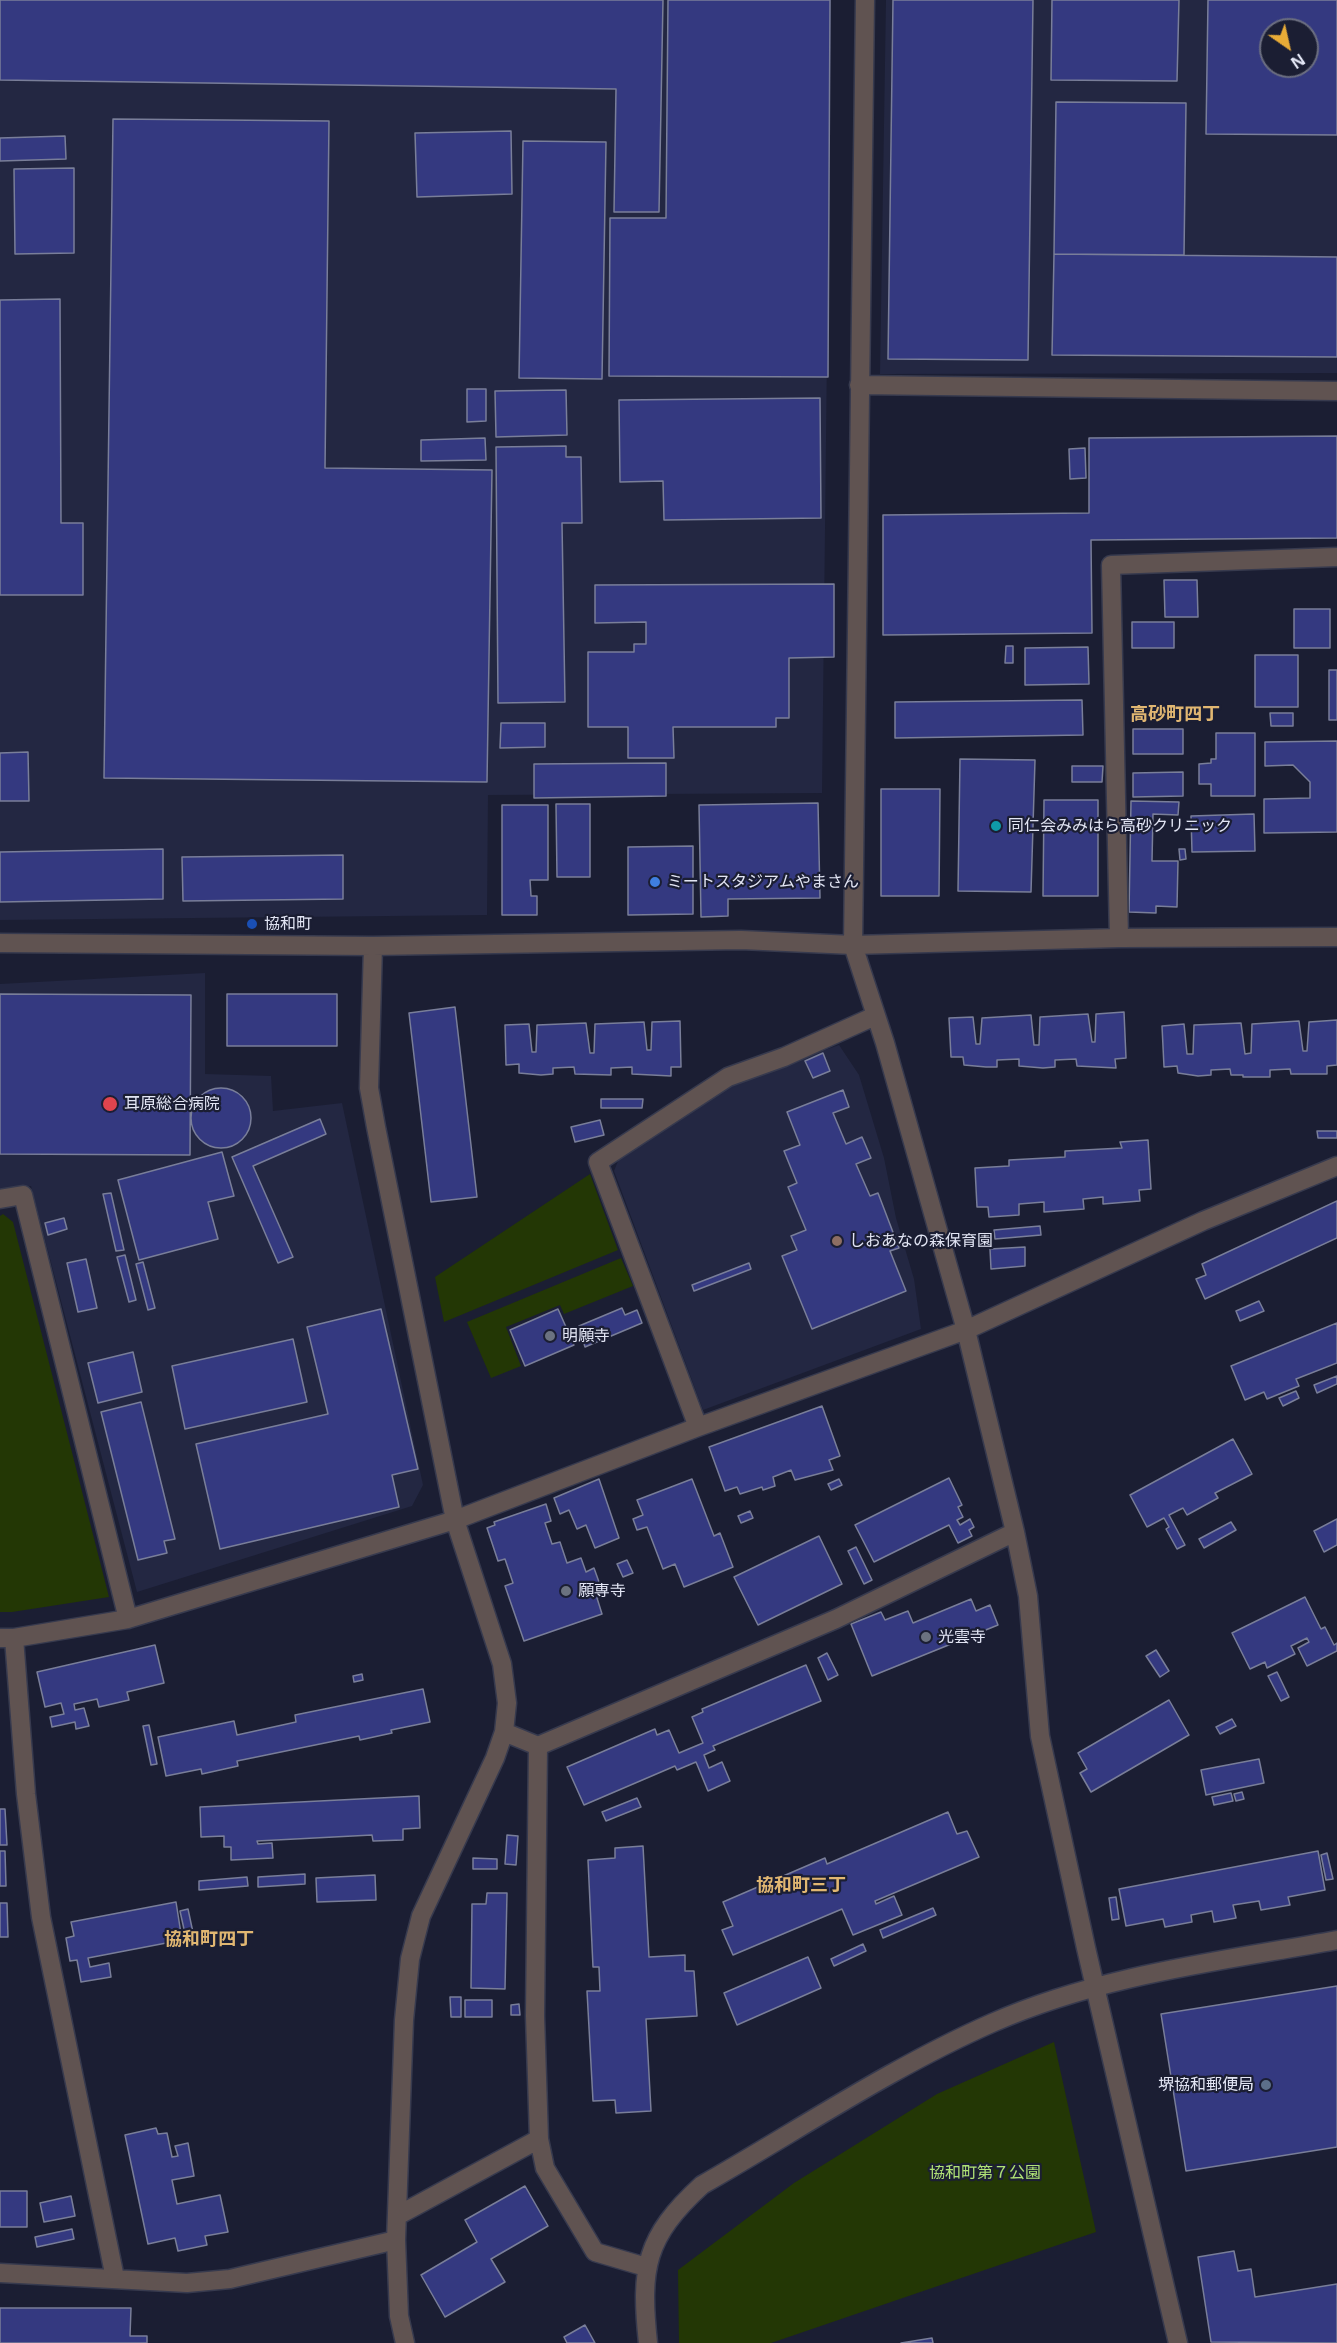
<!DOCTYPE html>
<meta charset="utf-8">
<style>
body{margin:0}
#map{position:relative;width:1337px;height:2343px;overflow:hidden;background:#1b1e33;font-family:"Noto Sans",sans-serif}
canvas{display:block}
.north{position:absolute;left:1259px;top:18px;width:60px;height:60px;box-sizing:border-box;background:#1b1e33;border:2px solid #6b6e80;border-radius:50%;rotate:146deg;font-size:16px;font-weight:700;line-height:24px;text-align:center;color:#e2e5f4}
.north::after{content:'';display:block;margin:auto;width:21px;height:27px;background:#e8ab37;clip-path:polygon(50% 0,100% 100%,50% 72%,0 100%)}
</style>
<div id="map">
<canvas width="1337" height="2343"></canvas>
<div class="north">N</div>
</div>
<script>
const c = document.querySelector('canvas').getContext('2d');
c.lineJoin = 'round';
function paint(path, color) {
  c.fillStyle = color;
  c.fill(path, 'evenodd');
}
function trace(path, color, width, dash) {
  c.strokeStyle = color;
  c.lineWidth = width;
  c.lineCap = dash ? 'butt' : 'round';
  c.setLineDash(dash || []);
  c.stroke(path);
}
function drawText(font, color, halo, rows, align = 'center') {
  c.font = font + ' "Noto Sans","Noto Sans JP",sans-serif';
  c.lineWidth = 4.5;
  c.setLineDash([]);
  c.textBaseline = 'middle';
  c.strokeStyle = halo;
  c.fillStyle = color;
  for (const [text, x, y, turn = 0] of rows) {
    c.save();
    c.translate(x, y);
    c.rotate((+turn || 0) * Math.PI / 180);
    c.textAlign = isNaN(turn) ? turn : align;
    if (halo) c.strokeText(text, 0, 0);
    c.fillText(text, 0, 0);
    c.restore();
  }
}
const built = new Path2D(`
 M0 0H831L822 793 488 795 487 915 0 920Z
 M886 0H1337V373L880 374ZM1271 30H1307V66H1271Z
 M205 973V1074L271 1076 273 1111 342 1103 423 1485 412 1506 137 1592 31 1186 0 1191V984Z
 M839 1045 859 1075 884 1158 896 1218 914 1279 921 1329 703 1410 614 1171 620 1156 727 1085Z`);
const green = new Path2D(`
 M590 1174 618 1250 444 1322 435 1277Z
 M3 1214 13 1222 109 1597 12 1612H0V1216Z
 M621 1258 633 1286 564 1314 560 1305 506 1327 521 1366 491 1378 467 1322Z
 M1054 2042 1096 2232 771 2343H679L678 2270 794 2183 937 2094Z`);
const building = new Path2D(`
 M0 0H663L659 212H614L616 89 0 80Z
 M668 0H830L828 377 609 376 610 218H666Z
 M893 0H1033L1028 360 888 359Z
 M1052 0H1179L1177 81 1051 80Z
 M1208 0H1337V135L1206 134ZM1271 30H1307V66H1271Z
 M1056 102 1186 103 1184 255 1054 254Z
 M113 119 329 121 325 468 492 470 487 782 104 778Z
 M511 131 512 194 417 197 415 133Z
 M65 136 66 159 0 161V138Z
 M523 141 606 142 602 379 519 378Z
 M74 168V253L15 254 14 169Z
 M1054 254 1337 257V357L1052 355Z
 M60 299 61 523H83V595H0V300Z
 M467 389H486V421L467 422Z
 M566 390 567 435 496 437 495 391Z
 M820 398 821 518 664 520 663 481 620 482 619 400Z
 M1337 436V538L1091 540 1092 633 883 635V515L1089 513V438Z
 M485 438 486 460 421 461V440Z
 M566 446V457H581L582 523H562L565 702 498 703 496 447Z
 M1085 448 1086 478 1070 479 1069 449Z
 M1164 580H1197L1198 617H1165Z
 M834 584V657L789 658V718H776V727H673L674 758H628V727H588V652H634V644H646V622L595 623V585Z
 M1294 609H1330V648H1294Z
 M1132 622H1174V648H1132Z
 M1006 646H1013V663H1005Z
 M1088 647 1089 684 1025 685V648Z
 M1255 655H1298V707H1255Z
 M1329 670H1337V720H1329Z
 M1082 700 1083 735 895 738V702Z
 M1270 713H1293V726H1271Z
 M501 723H545V747L500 748Z
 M1133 729H1183V754H1133Z
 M1216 733H1255V796H1211V784H1199V764L1211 763V759H1216Z
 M1337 741V832L1264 833V799L1310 798V782L1293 765 1265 766V742Z
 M28 752 29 801H0V753Z
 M960 759 1035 760 1031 892 958 891Z
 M666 763V796L534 798V764Z
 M1072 766H1103L1102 782H1072Z
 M1183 772V796L1133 797V773Z
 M881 789H940L939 896H881Z
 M1044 800H1098V896H1043Z
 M1131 801 1179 802 1178 815 1153 814 1152 861H1178L1177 907 1156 906V913L1129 912Z
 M818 803 820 898 728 899V916L701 917 699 805Z
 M556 804H590V877H557Z
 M502 805H548V880H530L531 896H537V915H502Z
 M1254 814 1255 851 1192 852 1191 816Z
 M693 846V914L628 915V847Z
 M163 849V899L0 902V852Z
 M1179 849H1185L1186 859 1180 860Z
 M343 855V899L183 901 182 857Z
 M0 994 191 995 190 1155 0 1154Z
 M227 994H337V1046H227Z
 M455 1007 477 1197 431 1202 409 1013Z
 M1124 1012 1126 1058 1115 1059 1116 1068 1077 1066 1076 1059 1055 1060V1067L1043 1068 1019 1066V1059L997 1060V1067H986L964 1065 963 1057H951L949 1018 973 1017 976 1044H980L982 1018 1031 1015 1034 1045H1039L1040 1017 1088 1014 1092 1042H1095L1096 1014Z
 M1337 1020V1065L1327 1066V1074H1291L1290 1069 1270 1070V1077H1243V1075H1231L1230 1069 1211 1070V1075L1198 1076 1178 1073 1177 1066 1164 1067 1162 1026 1184 1024 1187 1054H1193L1194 1025 1241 1023 1245 1054 1251 1053 1252 1024 1299 1021 1303 1051H1307L1309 1022Z
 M680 1021 681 1067H671V1076L632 1074V1067L611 1068V1075L575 1074 574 1067 553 1068V1074L541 1075 519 1073V1064L506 1065 505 1025 529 1024 532 1052H536L537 1025 586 1023 590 1053H594L595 1024 644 1022 647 1050H651L652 1022Z
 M823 1053 830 1071 813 1078 805 1061Z
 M191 1118a30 30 0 1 1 60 0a30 30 0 1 1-60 0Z
 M843 1090 849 1107 833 1113 846 1144 862 1137 871 1158 856 1164 870 1196 878 1193 899 1248 890 1251 906 1291 812 1329 782 1256 797 1250 791 1236 806 1230 788 1187 797 1183 784 1151 800 1145 787 1112Z
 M601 1099H643L642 1108H601Z
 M320 1119 326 1134 253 1166 293 1257 278 1263 232 1157Z
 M600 1120 604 1135 575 1142 571 1127Z
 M1317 1131H1337V1138H1318Z
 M1148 1140 1151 1189 1139 1190 1140 1201 1103 1204V1197L1083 1199 1084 1209 1044 1212V1202L1019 1204V1215L989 1217 988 1207H977L975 1168 1009 1166V1160L1065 1157V1151L1122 1148 1120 1142Z
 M222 1152 234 1196 208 1202 218 1239 139 1260 118 1180Z
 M111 1193 124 1250 116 1251 103 1194Z
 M1337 1201V1238L1205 1299 1196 1279 1206 1275 1202 1264Z
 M64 1218 67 1229 48 1235 45 1223Z
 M1040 1226 1041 1235 995 1239 994 1230Z
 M1025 1247V1266L991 1269 990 1249Z
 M125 1255 136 1300 129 1302 117 1257Z
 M86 1259 97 1308 78 1312 67 1263Z
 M143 1262 155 1308 148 1310 136 1264Z
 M749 1263 751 1269 694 1291 692 1285Z
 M1259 1301 1264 1311 1240 1321 1236 1311Z
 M622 1308 625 1315 637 1310 642 1323 585 1347 579 1326Z
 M381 1309 418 1469 392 1475 399 1507 220 1549 196 1444 328 1414 307 1327Z
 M558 1309 574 1345 525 1366 510 1330Z
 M1337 1323V1363L1296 1379 1299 1386 1267 1399 1264 1392 1245 1400 1231 1366Z
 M293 1339 307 1402 185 1429 172 1366Z
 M133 1352 142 1392 98 1403 88 1363Z
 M1337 1376V1384L1317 1393 1314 1385Z
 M1296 1391 1299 1398 1283 1406 1279 1398Z
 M141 1402 175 1539 164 1541 167 1553 138 1560 101 1412Z
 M822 1406 840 1456 829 1460 833 1470 795 1480 791 1470 773 1477 775 1486 763 1490 762 1487 740 1494 737 1487 725 1491 709 1447Z
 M1233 1439 1252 1474 1215 1493 1218 1498 1187 1515 1183 1508 1169 1515 1185 1545 1177 1549 1166 1529 1169 1527 1164 1518 1147 1527 1130 1495Z
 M949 1478 962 1505 958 1507 963 1517 957 1520 960 1525 970 1519 974 1527 969 1530 972 1536 958 1543 949 1525 874 1562 855 1525Z
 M599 1479 619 1538 595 1548 586 1525 577 1529 569 1510 560 1514 554 1498Z
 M692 1479 714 1536 720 1533 733 1567 684 1587 675 1564 663 1569 647 1527 637 1530 633 1519 643 1515 637 1500Z
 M839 1479 842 1485 831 1490 828 1484Z
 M546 1504 551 1521 545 1523 552 1544 560 1542 567 1563 581 1558 586 1572 594 1568 604 1596 597 1598 602 1614 524 1641 505 1586 513 1583 505 1559 498 1561 487 1528 495 1525 494 1522Z
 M750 1511 753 1518 741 1523 738 1516Z
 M1337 1519V1545L1324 1552 1314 1531Z
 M1231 1522 1236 1530 1204 1548 1199 1539Z
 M819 1536 842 1584 758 1625 734 1577Z
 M856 1547 872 1580 864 1584 848 1551Z
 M627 1560 633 1573 623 1577 617 1564Z
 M1305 1597 1321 1629 1325 1627 1334 1645 1337 1643V1651L1307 1666 1298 1648 1309 1642 1307 1638 1291 1646 1295 1654 1267 1668 1265 1662 1250 1669 1232 1633Z
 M971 1599 976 1611 990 1605 998 1625 872 1676 851 1624 881 1612 885 1620 908 1611 913 1623Z
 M155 1645 164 1683 127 1692 129 1700 99 1707 97 1699 74 1704 75 1710 84 1708 89 1726 76 1729 75 1722 52 1727 50 1717 64 1714 61 1703 45 1707 37 1672Z
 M1156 1650 1169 1671 1160 1677 1146 1656Z
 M827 1653 838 1675 828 1680 818 1658Z
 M806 1665 821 1701 713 1746 715 1750 704 1755 709 1768 722 1762 730 1781 708 1791 696 1762 677 1770 675 1766 584 1805 567 1767 655 1729 657 1735 669 1730 679 1753 703 1743 692 1717 703 1712 702 1709Z
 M1277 1672 1289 1697 1281 1701 1268 1676Z
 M362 1674 363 1680 354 1682 353 1676Z
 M423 1689 430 1722 391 1730 392 1733 360 1740 359 1736 237 1761 238 1766 202 1774 201 1769 166 1776 158 1737 234 1721 237 1735 296 1722 295 1715Z
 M1169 1700 1189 1735 1091 1792 1080 1773 1087 1769 1078 1753Z
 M1232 1719 1236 1726 1220 1734 1216 1727Z
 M149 1725 157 1764 151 1765 143 1726Z
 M1259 1759 1264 1783 1206 1795 1201 1770Z
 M1242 1792 1244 1799 1236 1801 1234 1794Z
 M1231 1793 1233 1801 1214 1805 1212 1797Z
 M419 1796 420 1828 403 1829V1840L373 1841 372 1835 257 1841 258 1844 272 1843 273 1858 231 1860V1847H224V1836L201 1837 200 1807Z
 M637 1798 641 1807 606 1821 602 1812Z
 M0 1809H5L7 1845H0Z
 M948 1812 957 1834 967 1831 979 1857 875 1901 876 1904 894 1896 902 1915 853 1935 842 1909 733 1955 722 1930 733 1926 723 1902 825 1858 827 1864Z
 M507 1835 518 1836 516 1865 505 1864Z
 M643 1846 649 1957 685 1955V1971H694L697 2016 646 2019 651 2111 616 2113 615 2100 593 2101 587 1991H600L599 1967H593L588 1860 615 1858V1848Z
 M0 1851H5L6 1886H0Z
 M1318 1851 1325 1890 1288 1897 1290 1905 1261 1910 1259 1901 1233 1905 1236 1918 1214 1922 1212 1911 1191 1915 1192 1922 1165 1927 1163 1919 1126 1926 1119 1889Z
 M1327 1853 1333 1879 1326 1880 1321 1855Z
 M473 1858 497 1859V1869H473Z
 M305 1874V1884L258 1887V1877Z
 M375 1875 376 1900 317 1902 316 1878Z
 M247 1877 248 1886 199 1890V1881Z
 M487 1893H507L505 1989 471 1988 472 1904H486Z
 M1116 1897 1119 1919 1112 1920 1109 1898Z
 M176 1902 182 1940 88 1958 90 1967 109 1963 111 1977 81 1982 77 1960 70 1961 66 1938 74 1936 71 1922Z
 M0 1903H7L8 1937H0Z
 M933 1908 936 1915 883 1938 880 1930Z
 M188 1909 195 1942 187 1943 180 1911Z
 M863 1944 866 1951 834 1966 831 1959Z
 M808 1957 821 1988 737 2025 724 1993Z
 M1337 1986V2147L1186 2171 1161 2014Z
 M450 1997H461V2017H451Z
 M465 2000H492V2017H465Z
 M519 2004 520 2015H511V2005Z
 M156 2128 158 2134 167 2133 172 2157 178 2156 175 2146 188 2143 194 2176 172 2180 177 2204 220 2195 228 2232 205 2236 207 2245 178 2251 175 2238 148 2244 125 2135Z
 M525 2186 548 2226 491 2259 505 2282 445 2317 421 2275 477 2242 465 2220Z
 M0 2191H27V2227H0Z
 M71 2196 75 2216 44 2222 40 2203Z
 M72 2229 74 2239 37 2247 35 2237Z
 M1234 2251 1238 2271 1251 2269 1255 2297 1337 2284V2343L1211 2342 1198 2257Z
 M0 2308H131L130 2336H147V2343H0Z
 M585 2325 595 2343H567L564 2337Z
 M932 2338 933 2343H901Z`);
const minor = new Path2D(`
 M865 0 853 945 885 1043 966 1330 1015 1532 1028 1596 1040 1736 1086 1948 1178 2343
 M859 385 1337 391
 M1119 938 1111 565 1337 557
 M0 943 373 946 741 940 853 945 1119 938 1337 937
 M373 946 369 1088 376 1127 455 1520 502 1664 507 1703 504 1732 495 1758 421 1916 410 1959 404 2020 396 2240 399 2316 405 2343
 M0 1199 23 1195 128 1619
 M698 1427 598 1162 728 1077 784 1057 875 1016
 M0 1638H14L128 1619 455 1520 698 1427 966 1330 1203 1221 1337 1166
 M14 1638 26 1794 41 1917 115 2278
 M504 1732 538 1746 535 2016 539 2139 545 2168 595 2252 646 2267
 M538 1746 836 1619 1015 1532
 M397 2216 539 2139
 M0 2273 187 2283 230 2279 396 2240
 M648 2343C640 2268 645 2237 702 2185 797 2131 892 2067 992 2023 1100 1975 1222 1961 1337 1940`);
const markers = [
 [996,826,6,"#0f9aa8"],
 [655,882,6,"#3f7fe0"],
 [252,924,6,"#1a4fb4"],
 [110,1104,8,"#e0444e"],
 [837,1241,6,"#8d6e63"],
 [550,1336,6,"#6b7280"],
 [566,1591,6,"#6b7280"],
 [926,1637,6,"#6b7280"],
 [1266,2085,6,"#5c6f8a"]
];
const poiNames = [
 ["同仁会みみはら高砂クリニック",1008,826],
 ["ミートスタジアムやまさん",667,882],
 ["協和町",264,924],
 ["耳原総合病院",124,1104],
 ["しおあなの森保育園",849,1241],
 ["明願寺",562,1336],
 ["願専寺",578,1591],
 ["光雲寺",938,1637],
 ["堺協和郵便局",1254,2085,"right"]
];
const parkNames = [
 ["協和町第７公園",985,2173]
];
const neighbourhoodNames = [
 ["高砂町四丁",1175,715],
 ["協和町三丁",801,1886],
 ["協和町四丁",209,1940]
];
paint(built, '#232742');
paint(green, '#233705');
paint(building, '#343980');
trace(building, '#797e99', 1.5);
trace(minor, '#373a4e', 21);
trace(minor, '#605351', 18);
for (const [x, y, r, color] of markers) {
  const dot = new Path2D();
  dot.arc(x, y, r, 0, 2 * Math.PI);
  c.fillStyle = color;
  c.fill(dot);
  trace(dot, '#1b1e33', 2);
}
drawText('16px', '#e2e5f4', '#1b1e33', poiNames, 'left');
drawText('16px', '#b0e276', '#1b1e33', parkNames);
drawText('bold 18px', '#e1b772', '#1b1e33', neighbourhoodNames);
</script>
